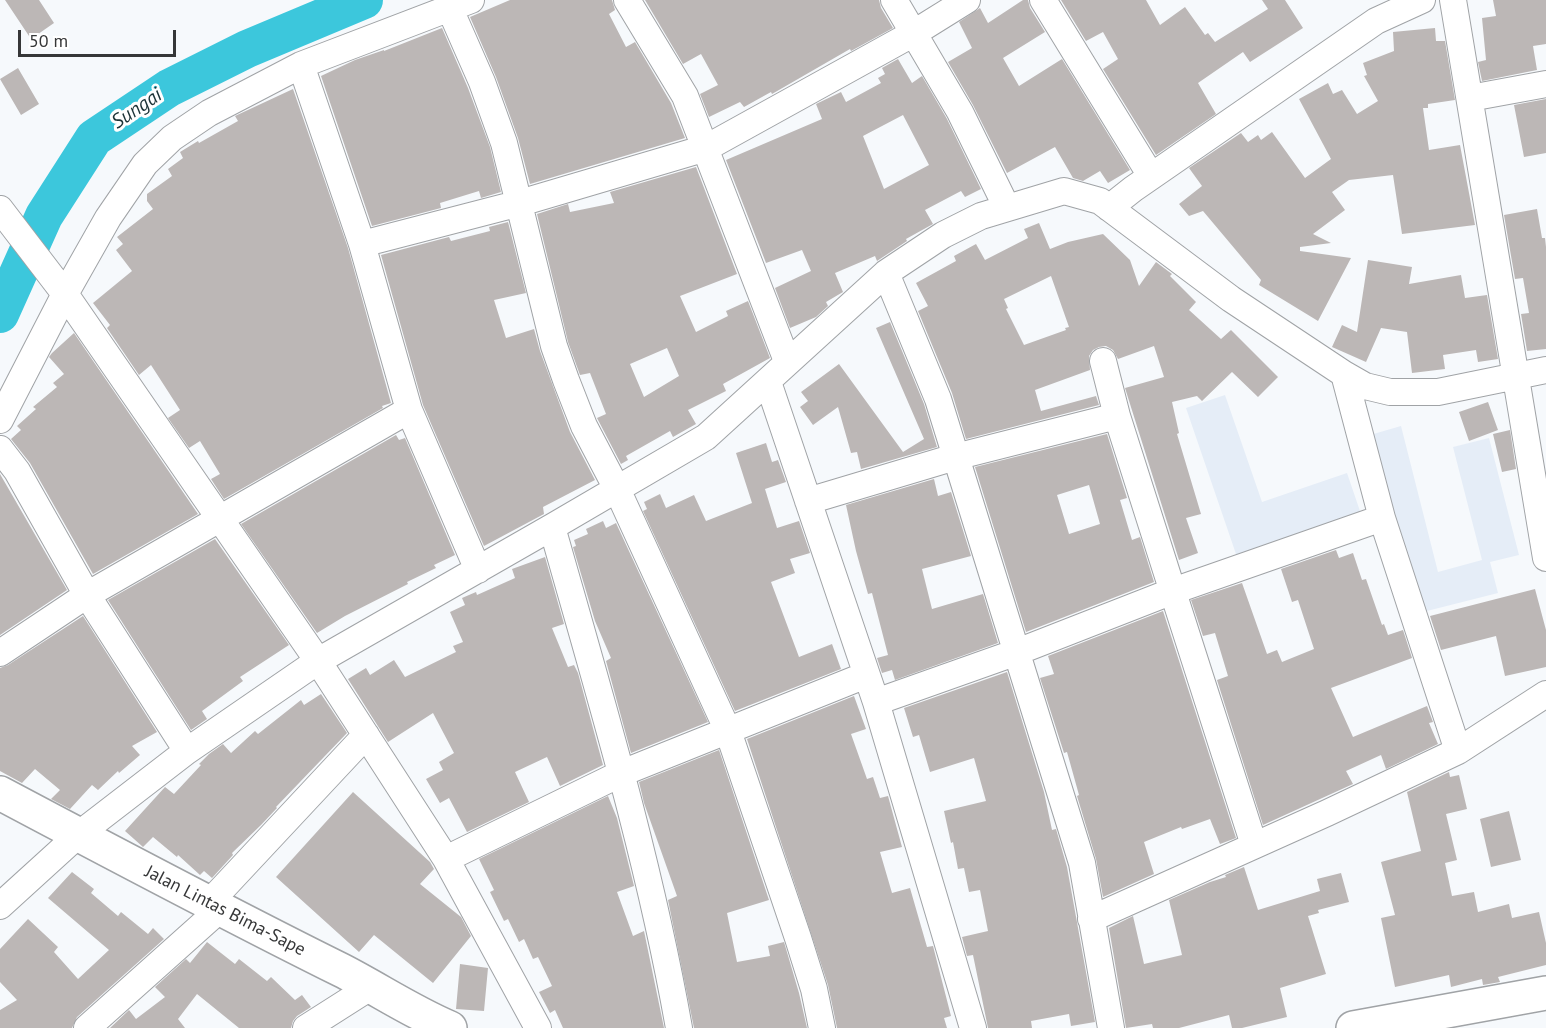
<!DOCTYPE html>
<style>
body{margin:0}
#map{position:relative;width:1546px;height:1028px;overflow:hidden;background:#f6f9fc;font-family:"PT Sans",sans-serif}
canvas{display:block}
.scale{position:absolute;left:18px;top:30px;width:158px;height:27px;box-sizing:border-box;border:3px solid #363738;border-top:0;padding-left:8px;font-size:18px;line-height:21px;white-space:nowrap;color:#363738;-webkit-text-stroke:4px #fff;paint-order:stroke}
</style>
<div id="map">
<canvas width="1546" height="1028"></canvas>
<div class="scale">50 m</div>
</div>
<script>
const c = document.querySelector('canvas').getContext('2d');
c.lineJoin = 'round';
function fill(path, color) {
  c.fillStyle = color;
  c.fill(path, 'evenodd');
}
function stroke(path, color, width, dash) {
  c.strokeStyle = color;
  c.lineWidth = width;
  c.lineCap = dash ? 'butt' : 'round';
  c.setLineDash(dash || []);
  c.stroke(path);
}
function label(font, color, halo, rows, align = 'center') {
  c.font = font + ' "PT Sans",sans-serif';
  c.lineWidth = 6;
  c.setLineDash([]);
  c.textBaseline = 'middle';
  c.strokeStyle = halo;
  c.fillStyle = color;
  for (const [text, x, y, turn = 0] of rows) {
    c.save();
    c.translate(x, y);
    c.rotate((+turn || 0) * Math.PI / 180);
    c.textAlign = isNaN(turn) ? turn : align;
    if (halo) c.strokeText(text, 0, 0);
    c.fillText(text, 0, 0);
    c.restore();
  }
}
fill(new Path2D(`
 M1225,395L1262,502L1347,473L1361,514L1237,557L1186,408Z
 M1401,426L1438,572L1482,560L1453,447L1489,438L1519,555L1490,562L1498,593L1415,614L1370,435Z`), '#e5edf7');
stroke(new Path2D(`
 M0,314L44,216L94,138L169,88L247,49L364,0`), '#3cc7dc', 38);
fill(new Path2D(`
 M5,0H39L54,23L31,39Z
 M510,0H612L615,10L609,14L626,47L635,42L671,103L685,138L530,184L518,138L496,77L470,17Z
 M645,0H879L881,8L893,28L851,51L850,49L772,94L771,92L744,107L740,102L709,117L700,94L718,85L701,54L683,64Z
 M1023,0H1028L1030,8L1045,32L1003,58L1019,86L1062,59L1130,170L1108,183L1100,171L1083,181L1073,178L1055,147L1007,173L973,105L948,62L972,48L959,22L980,8L988,23Z
 M1061,0H1146L1160,25L1185,7L1205,35L1208,33L1215,42L1268,9L1262,0H1285L1303,28L1250,62L1243,52L1198,83L1216,114L1156,155L1103,69L1118,59L1103,32L1086,41Z
 M1493,0H1546V44L1533,46L1537,70L1482,81L1478,62L1486,60L1482,18L1496,16Z
 M442,28L468,88L490,147L501,192L481,198L479,191L440,203L441,208L372,226L321,76L355,60L384,50V51Z
 M1435,28L1436,41H1445L1455,100L1428,104V108H1423L1429,150L1460,145L1475,225L1402,234L1393,175L1349,180L1332,192L1345,210L1313,234L1331,243L1300,247V251L1351,258L1318,321L1259,285L1261,280L1203,211L1189,216L1179,204L1202,186L1189,168L1241,133L1248,142L1258,135L1261,140L1272,132L1305,178L1331,159L1299,99L1328,83L1333,94L1342,90L1357,114L1378,101L1364,76L1367,75L1363,63L1394,51L1393,32Z
 M898,59L912,83L922,76L947,119L981,189L965,197L961,191L925,210L933,224L906,239L907,241L877,261L875,256L835,273L843,292L826,302L828,306L816,317L790,328L775,288L811,271L802,250L766,263L726,160L822,119L816,104L841,92L846,102L881,83L878,78L885,74L882,68ZM903,115L929,165L884,189L863,136Z
 M18,68L39,104L21,115L0,79Z
 M293,89L348,248L391,403L382,406L383,408L224,499L211,479L220,474L200,441L189,448L168,418L180,410L151,365L139,375L107,328L110,325L93,303L132,271L116,250L123,244L117,237L153,209L147,201V194L172,176L168,169L183,158L180,152L198,141L199,143L238,121L235,116Z
 M1546,99V153L1524,157L1514,105Z
 M696,167L737,274L680,296L696,332L728,316L726,311L748,301L770,358L723,384L726,391L688,410L696,424L673,437L670,431L626,456L628,460L621,464L597,418L606,414L590,373L580,375L568,342L537,214L568,204L570,212L614,203L610,192ZM667,348L679,376L644,397L630,364Z
 M1537,209L1542,238H1545L1546,247V349L1527,351L1521,314L1529,313L1523,278L1515,279L1504,215Z
 M508,222L526,293L494,300L506,338L534,329L540,351L570,432L595,480L543,507L544,514L484,546L423,405L381,255L449,237L451,241L490,231L489,227Z
 M1039,223L1050,249L1068,242L1103,234L1130,260L1139,286L1156,262L1172,274L1170,276L1196,302L1189,310L1221,339L1231,330L1278,377L1258,397L1232,372L1202,401L1197,396L1172,402L1179,433L1177,434L1201,514L1186,518L1198,553L1179,560L1125,388L1164,377L1154,346L1118,359L1113,350L1106,346L1099,347L1093,350L1089,356L1090,370L1035,390L1041,411L1096,396L1099,405L966,439L952,393L918,311L928,306L916,283L956,261L954,256L976,244L985,260L1028,238L1024,229ZM1051,276L1069,327L1065,328L1066,330L1024,345L1006,309L1008,308L1004,299Z
 M1368,260L1412,267L1409,284L1461,275L1465,298L1487,295L1498,359L1478,362L1476,350L1443,355L1445,369L1412,373L1407,332L1381,328L1366,362L1332,347L1342,325L1357,332Z
 M890,322L924,404L937,447L861,469L857,452L851,453L838,407L813,425L800,407L808,401L801,392L839,364L903,452L924,439L876,328Z
 M74,333L198,514L93,574L30,463L11,439L21,430L17,426L36,409L33,407L57,387L53,383L64,374L49,357L52,353Z
 M1488,402L1498,430L1469,441L1459,412Z
 M1510,430L1516,469L1502,472L1493,434Z
 M1107,434L1127,498L1120,500L1132,540L1140,537L1154,582L1026,632L975,467ZM1089,485L1100,524L1069,534L1057,495Z
 M396,435L399,440L405,438L455,555L434,565L436,568L407,582L408,584L345,616L317,633L241,524Z
 M766,443L772,462L778,460L786,482L765,489L777,528L799,521L810,553L790,559L795,573L771,582L799,657L832,644L841,669L735,711L643,511L647,509L644,502L660,494L666,508L694,495L706,521L752,503L736,453Z
 M0,474L67,590L0,635Z
 M934,479L938,496L951,492L971,556L922,569L932,609L983,594L998,643L895,680L892,670L882,673L877,658L888,655L872,593L868,594L856,551L846,505Z
 M603,521L606,528L616,523L708,722L631,753L606,661L611,658L595,621L573,547L576,546L574,540L588,534L586,529Z
 M215,539L289,645L240,677L243,681L202,711L207,719L191,730L108,600Z
 M1336,550L1339,558L1353,553L1362,580L1366,579L1382,625L1384,624L1388,635L1403,630L1412,658L1331,688L1353,737L1427,706L1433,722L1429,723L1438,744L1386,769L1381,755L1346,771L1353,784L1263,825L1217,680L1228,676L1215,633L1203,636L1191,600L1242,583L1267,654L1277,650L1282,662L1314,649L1298,600L1292,602L1281,569Z
 M545,557L564,624L552,628L568,667L574,665L578,673L603,765L560,786L547,757L515,772L529,802L467,832L449,798L440,803L426,779L443,770L439,762L454,753L433,713L388,742L348,679L366,668L370,675L394,660L405,677L456,652L453,646L463,642L450,612L465,605L462,598L476,592L477,595L515,578L512,569Z
 M1535,589L1546,630V667L1505,676L1496,636L1441,650L1430,616Z
 M1163,611L1236,838L1220,844L1210,819L1182,829L1181,827L1144,842L1154,874L1103,897L1096,859L1077,796L1079,795L1067,752L1064,753L1040,678L1054,674L1048,656Z
 M83,616L157,732L132,746L140,755L119,773L118,771L98,790L92,785L70,809L51,799L60,790L35,769L22,783L0,771V668L8,665Z
 M1007,672L1044,792L1052,830L1056,829L1067,867L1095,1022L1071,1026L1069,1014L1031,1021L1032,1028H988L973,955L967,956L962,937L988,931L980,890L969,892L964,868L958,869L953,842L951,843L944,811L986,801L974,758L930,772L919,735L913,737L904,708Z
 M321,694L347,733L276,807L277,808L261,825L232,853L233,855L212,878L204,871L200,875L178,855L177,857L153,837L143,847L125,831L165,787L174,794L201,765L199,764L209,754L223,744L231,753L255,731L258,734L301,700L304,705Z
 M854,696L866,729L851,734L867,779L873,777L880,798L888,796L902,847L880,852L892,893L910,888L927,947L933,946L951,1016L944,1018L947,1028H837L828,985L747,739Z
 M719,750L769,900L727,913L737,962L770,956L768,946L784,942L799,993L807,1028H694L668,900L677,896L644,803L639,782Z
 M1449,772L1450,777L1459,775L1467,809L1446,814L1457,860L1445,863L1452,896L1474,892L1478,912L1509,904L1512,918L1539,912L1546,943V965L1498,977L1500,982L1483,985L1482,979L1451,987L1449,975L1395,987L1381,918L1395,915L1381,862L1421,851L1407,792Z
 M353,792L430,862L434,869L420,884L461,917L471,936L433,983L374,935L359,952L276,877Z
 M608,796L617,818L634,886L617,892L633,936L644,931L664,1028H563L555,1010L550,1013L539,992L552,986L538,957L533,959L524,939L519,942L508,919L504,921L490,892L494,890L479,859Z
 M1509,811L1521,860L1491,867L1480,819Z
 M1244,867L1258,910L1320,891L1317,879L1341,873L1349,902L1318,910L1319,913L1308,916L1326,974L1280,988L1287,1017L1242,1028H1232L1229,1015L1179,1028H1153L1152,1024L1126,1028L1109,928L1133,916L1144,964L1182,955L1169,900L1210,882L1226,877L1225,875Z
 M72,872L94,889L91,893L118,916L121,912L148,934L153,928L164,939L77,1017L72,1028H0V1010L17,1000L0,982V949L28,919L58,947L54,952L78,979L109,950L48,898Z
 M207,942L235,964L239,959L267,981L271,977L295,1000L302,995L311,1007L297,1016L293,1021L291,1028H239L197,994L178,1019L185,1028H110L129,1010L136,1019L165,997L155,987L186,959L190,963Z
 M460,964L488,968L484,1011L456,1009Z`), '#bcb7b6');
const minor = new Path2D(`
 M627,0L685,96L787,361
 M894,0L960,112L1007,208
 M1043,0L1151,176
 M1453,0L1546,558
 M450,9L482,82L504,143L554,346L566,380L584,426L617,489L728,731L798,938L814,989L822,1028
 M301,65L362,244L409,410L478,570
 M1470,98L1546,84
 M1109,208L1133,189L1376,21L1422,0
 M0,209L65,294L318,661L446,859L538,1028
 M362,244L520,203L706,148L914,33L967,0
 M886,273L938,399L1082,863L1111,1028
 M1103,361L1117,416
 M768,382L876,702L973,1028
 M0,420L65,294L108,218L145,164L172,138L209,113L301,65L471,0
 M0,449L17,471L87,595L187,751
 M808,501L955,457L1117,416C1163,559 1207,702 1254,845
 M552,527C599,693 649,858 679,1028
 M0,653L87,595L409,410
 M876,702L1017,652L1173,591L1382,518
 M1458,751L1546,694
 M446,859L622,773L866,675
 M208,904L366,735
 M0,906L78,835L187,751L318,661L552,527L706,437L886,273L943,235L981,216L1064,191L1100,201L1231,299L1344,374L1365,386L1390,392H1438L1546,370
 M1091,919L1327,813L1458,751L1382,518L1344,374
 M87,1028L219,910
 M306,1028L372,986`);
const highway = new Path2D(`
 M0,793C113,853 226,913 341,970C378,989 412,1012 450,1028
 M1353,1028L1546,993`);
stroke(minor, '#a0a3a6', 28);
stroke(highway, '#a0a3a6', 36);
stroke(minor, '#fff', 26);
stroke(highway, '#fff', 33);
label('18px', '#363738', '#fff', [
 ["Jalan Lintas Bima-Sape",225,911,27]
]);
label('italic 20px', '#1b3236', '#fff', [
 ["Sungai",137,109,-34]
]);
</script>
